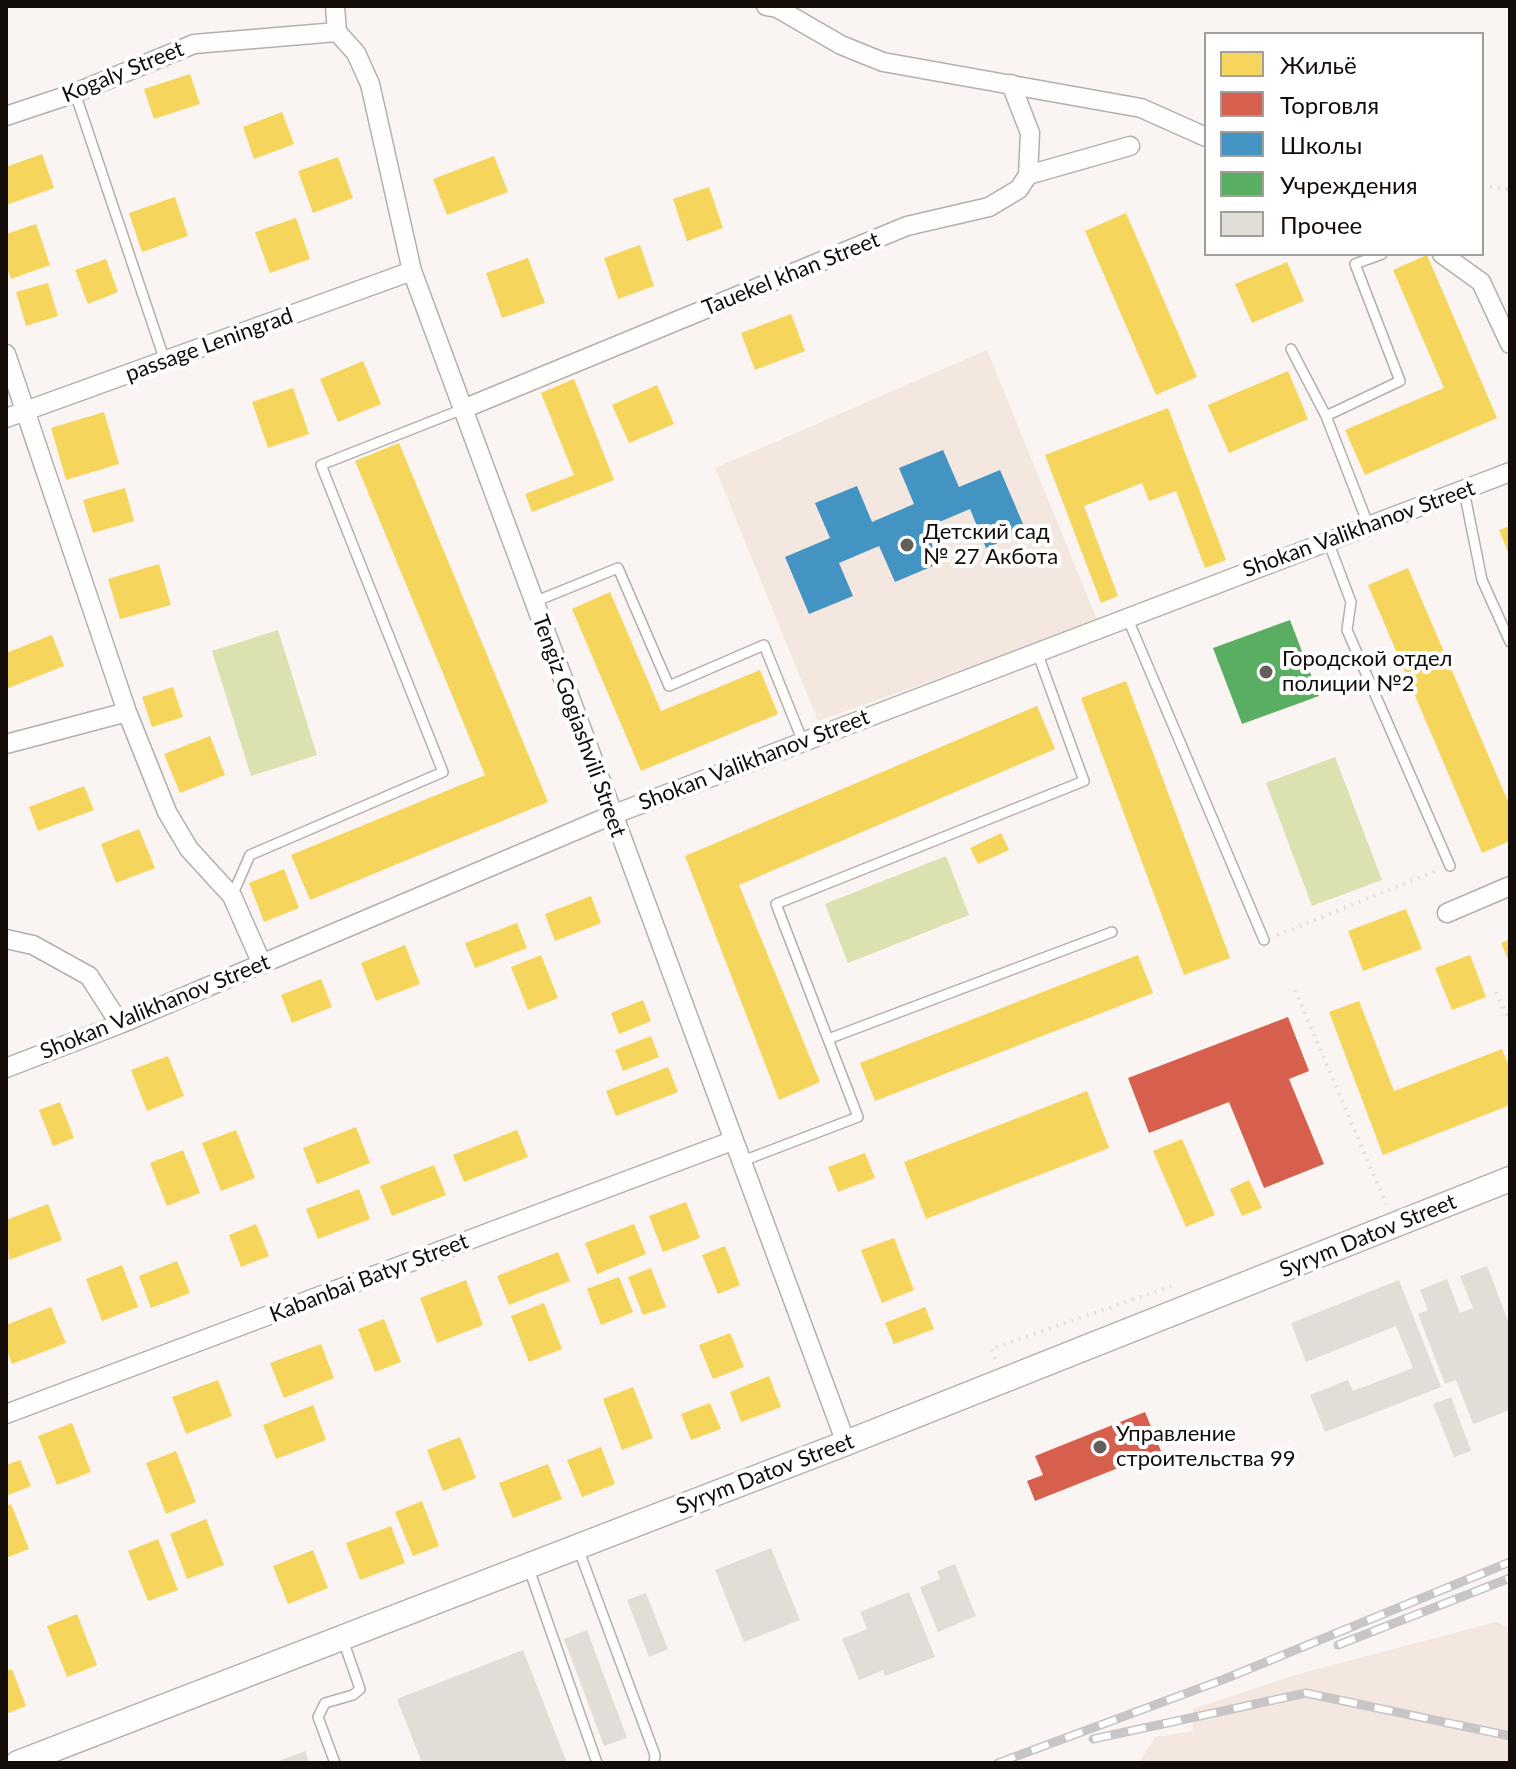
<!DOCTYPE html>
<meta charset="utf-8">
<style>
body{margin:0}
#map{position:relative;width:1516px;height:1769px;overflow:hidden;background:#faf5f2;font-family:Lato,sans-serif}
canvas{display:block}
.frame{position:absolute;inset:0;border:8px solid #140c08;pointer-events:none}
.legend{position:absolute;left:1204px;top:32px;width:280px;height:224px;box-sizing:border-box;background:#fff;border:2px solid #a19e9c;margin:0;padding:10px 14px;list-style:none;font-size:24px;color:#140c08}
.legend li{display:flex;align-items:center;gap:16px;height:40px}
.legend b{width:40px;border:2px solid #a19e9c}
</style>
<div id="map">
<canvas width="1516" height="1769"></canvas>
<div class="frame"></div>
<ul class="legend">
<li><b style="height:22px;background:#f6d55c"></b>Жильё</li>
<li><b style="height:22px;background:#d6604d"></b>Торговля</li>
<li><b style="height:22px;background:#4393c3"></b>Школы</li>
<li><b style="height:22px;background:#5aae61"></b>Учреждения</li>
<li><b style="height:22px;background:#e1ddd7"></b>Прочее</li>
</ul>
</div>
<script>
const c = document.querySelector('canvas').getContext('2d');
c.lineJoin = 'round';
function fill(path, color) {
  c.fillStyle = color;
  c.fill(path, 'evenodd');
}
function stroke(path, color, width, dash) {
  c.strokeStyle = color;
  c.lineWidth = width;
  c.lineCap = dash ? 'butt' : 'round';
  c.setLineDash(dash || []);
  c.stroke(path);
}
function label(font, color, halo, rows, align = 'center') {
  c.font = font + ' Lato,sans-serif';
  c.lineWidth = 8;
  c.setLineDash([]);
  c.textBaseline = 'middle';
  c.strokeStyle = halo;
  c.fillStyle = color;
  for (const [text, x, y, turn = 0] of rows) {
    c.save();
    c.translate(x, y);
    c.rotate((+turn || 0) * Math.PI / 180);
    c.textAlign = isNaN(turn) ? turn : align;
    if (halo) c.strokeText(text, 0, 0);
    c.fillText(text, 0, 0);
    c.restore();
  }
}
fill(new Path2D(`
 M987,350L1098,622L818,721L715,468Z
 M1496,1622L1510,1629V1763H1139L1155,1737L1193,1731V1709L1295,1675Z`), '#f3e7e0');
fill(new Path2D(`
 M278,630L317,755L251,776L212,651Z
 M1335,757L1382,880L1312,906L1266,783Z
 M946,856L969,915L848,963L825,904Z`), '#dbe1af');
fill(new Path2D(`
 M190,74L200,104L154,119L144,89Z
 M282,112L294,144L254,159L243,127Z
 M42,154L54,188L6,205V167Z
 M494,156L508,192L447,215L433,179Z
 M338,157L353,198L313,213L298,171Z
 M709,187L723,228L687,241L673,199Z
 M175,197L188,236L142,252L129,213Z
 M1126,213L1197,377L1156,395L1085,231Z
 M296,218L310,259L270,273L255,232Z
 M36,224L50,265L11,279L6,265V234Z
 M640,245L654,286L618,299L604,258Z
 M1427,255L1497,418L1365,475L1345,430L1444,388L1393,270Z
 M528,258L545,303L502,318L486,273Z
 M106,259L118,292L88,304L75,270Z
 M1287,262L1304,301L1252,323L1235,284Z
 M48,283L58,316L26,326L16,292Z
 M791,314L805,351L755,370L741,333Z
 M363,361L381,404L338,422L320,379Z
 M1288,371L1308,419L1229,453L1208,405Z
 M574,379L614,480L532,512L525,494L574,475L541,393Z
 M657,385L674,424L629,443L612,405Z
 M293,388L309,434L268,448L252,402Z
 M1168,408L1226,560L1205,568L1176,491L1149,501L1142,483L1084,506L1118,596L1101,603L1045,455Z
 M104,412L119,464L66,480L51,428Z
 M399,443L548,802L310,900L291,855L485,775L355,461Z
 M125,488L134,521L93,533L83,500Z
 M1510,526V557L1499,530Z
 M159,564L171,605L120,619L108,579Z
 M1408,568L1510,806V841L1482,853L1368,585Z
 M610,592L661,711L760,670L778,714L641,771L572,609Z
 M52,635L64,666L6,689V653Z
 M1126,681L1230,958L1184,975L1081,698Z
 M173,687L183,717L152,727L142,697Z
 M1037,706L1055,749L739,885L820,1082L779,1100L685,856Z
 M210,736L225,775L180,793L164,754Z
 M84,786L94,810L38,831L29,807Z
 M139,829L155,868L116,883L101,844Z
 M1001,833L1009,850L978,864L970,848Z
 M284,869L299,908L264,922L249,883Z
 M591,896L601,923L555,941L545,914Z
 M1406,909L1422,949L1363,971L1348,931Z
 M517,923L527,948L475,968L465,943Z
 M1510,939V964L1501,943Z
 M405,945L420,984L376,1001L361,963Z
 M541,955L558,998L528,1010L511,967Z
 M1138,955L1153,993L875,1101L860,1063Z
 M1470,955L1486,997L1452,1010L1435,968Z
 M321,979L332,1007L292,1023L281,995Z
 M643,1000L651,1021L619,1034L611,1013Z
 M1359,1001L1394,1091L1502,1049L1510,1068V1105L1383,1155L1329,1012Z
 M651,1036L659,1057L623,1071L615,1050Z
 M168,1056L184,1096L147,1111L131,1070Z
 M668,1067L678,1092L616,1116L606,1091Z
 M1087,1091L1109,1148L926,1219L904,1162Z
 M60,1102L74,1138L53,1146L39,1110Z
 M356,1127L370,1163L317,1184L303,1148Z
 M236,1130L255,1178L221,1191L202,1143Z
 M517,1130L528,1157L464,1182L453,1155Z
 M1182,1139L1215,1215L1186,1227L1153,1151Z
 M183,1150L200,1193L167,1206L150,1163Z
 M865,1153L875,1178L838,1192L828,1167Z
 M434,1165L446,1195L392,1216L380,1186Z
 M1249,1180L1262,1208L1242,1216L1230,1189Z
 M359,1189L370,1219L318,1239L306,1209Z
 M686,1202L700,1238L663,1252L649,1216Z
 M48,1204L62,1240L9,1260L6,1220Z
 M256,1224L269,1256L241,1267L229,1235Z
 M634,1224L646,1254L597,1274L585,1243Z
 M894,1238L914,1290L882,1303L861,1250Z
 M725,1246L740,1285L718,1294L702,1255Z
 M558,1252L570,1281L509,1305L497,1276Z
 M177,1261L190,1293L151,1308L139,1276Z
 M122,1265L138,1307L102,1321L86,1279Z
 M651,1268L666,1307L643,1315L628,1277Z
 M619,1277L633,1312L601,1325L587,1289Z
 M466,1280L483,1325L437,1343L420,1298Z
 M544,1303L562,1349L529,1362L511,1316Z
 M51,1307L66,1343L12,1364L6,1348V1325Z
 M925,1307L934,1329L894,1344L885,1323Z
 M384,1319L401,1362L375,1372L358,1329Z
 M730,1333L744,1367L713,1379L699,1345Z
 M321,1344L334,1378L284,1398L270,1363Z
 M769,1376L781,1407L741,1422L730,1392Z
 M218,1380L232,1416L186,1434L172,1397Z
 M633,1387L653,1438L622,1450L603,1399Z
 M710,1403L721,1429L691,1440L681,1414Z
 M313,1405L326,1440L276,1459L263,1425Z
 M72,1423L91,1472L57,1485L38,1436Z
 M460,1437L476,1478L443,1491L427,1450Z
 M601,1447L615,1484L582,1497L567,1460Z
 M176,1451L196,1502L166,1514L146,1463Z
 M20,1460L31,1486L6,1496V1465Z
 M548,1464L562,1499L513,1518L499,1483Z
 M422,1501L439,1546L413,1556L395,1512Z
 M11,1504L29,1549L6,1558V1506Z
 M206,1519L224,1565L187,1579L170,1534Z
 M391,1526L405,1563L360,1580L346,1543Z
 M158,1539L178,1590L148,1601L128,1551Z
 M313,1550L328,1588L288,1604L273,1566Z
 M77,1614L97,1665L67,1677L47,1626Z
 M12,1669L26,1706L6,1714V1671Z`), '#f6d55c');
fill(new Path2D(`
 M1288,1017L1309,1071L1289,1079L1324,1164L1264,1188L1229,1102L1149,1133L1128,1078Z
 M1145,1412L1161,1451L1035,1501L1027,1481L1043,1475L1035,1456Z`), '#d6604d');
fill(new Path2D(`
 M943,450L959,487L1000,470L1026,531L986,548L970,509L925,528L940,563L895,582L879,546L839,563L853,596L809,614L785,557L830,538L815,503L857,486L872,522L914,504L899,468Z`), '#4393c3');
fill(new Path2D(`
 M1290,620L1319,696L1242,724L1213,648Z`), '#5aae61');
fill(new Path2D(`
 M1487,1266L1510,1326V1410L1473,1424L1456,1380L1445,1384L1418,1314L1428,1310L1420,1290L1447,1279L1460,1313L1473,1308L1460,1276Z
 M1399,1280L1441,1387L1325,1432L1310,1395L1348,1380L1353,1391L1413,1368L1396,1326L1306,1362L1291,1323Z
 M1451,1397L1471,1451L1454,1457L1433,1404Z
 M771,1548L800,1620L744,1642L715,1570Z
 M955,1564L976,1616L938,1632L920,1587L940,1579L937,1571Z
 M909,1592L935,1657L885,1676L883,1670L859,1680L842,1639L867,1629L860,1612Z
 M646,1593L668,1649L649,1657L627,1600Z
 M587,1630L627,1738L604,1746L564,1639Z
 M523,1650L567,1763H422L397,1699Z
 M305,1751L309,1763H274Z`), '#e1ddd7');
const service = new Path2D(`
 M75,93L165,361
 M1291,349L1326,416
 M1464,491L1482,580L1510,642
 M1368,524L1326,416L1400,381L1355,264L1382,254
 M1328,541L1351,602L1347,630L1450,866
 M534,602L618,568L669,686L764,645L803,742
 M1127,617L1264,940
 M232,896L250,855L443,772L321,465L463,409
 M828,1039L1112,932
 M740,1162L858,1117L776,904L1084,781L1037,652
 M578,1548L655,1755L654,1763
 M529,1569L597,1763
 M335,1763L318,1717L325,1703L353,1695L360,1689L343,1640`);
const minor = new Path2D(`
 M335,6L337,32L356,53L370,84L412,271L846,1443
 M766,6L777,8L841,45L883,62L1141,108L1206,137
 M6,116L75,93L194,44L337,32
 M1028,175L1130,146
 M1442,254L1481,282L1510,344
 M6,354L127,712L167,812L189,849L232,896L262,964
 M463,409L907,226L989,207L1019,189L1028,175L1030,133L1011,84
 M6,418L412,271
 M6,744L127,712
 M1447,913L1510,886
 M6,939L33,945L89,976L120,1024
 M6,1068L120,1024L612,815L1510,472
 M6,1414L732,1141`);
const secondary = new Path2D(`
 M18,1763L846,1443L1510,1179`);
stroke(service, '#b5afac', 12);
stroke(minor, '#b5afac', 21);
stroke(secondary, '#b5afac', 27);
stroke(new Path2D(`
 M1482,185L1510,190
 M1277,935L1436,871
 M1295,990L1386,1204
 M1496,992L1510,1022
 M995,1359L991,1349L1172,1286`), '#e2e1e0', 4, [2, 6]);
stroke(service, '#fefefd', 9);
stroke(minor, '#fefefd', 18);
stroke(secondary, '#fefefd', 24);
const rail = new Path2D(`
 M1338,1645L1510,1578
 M1093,1739L1306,1693L1510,1736
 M998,1763L1222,1680L1510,1562`);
stroke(rail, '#c7c5c5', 9);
stroke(rail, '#fff', 6, [18]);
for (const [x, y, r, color] of [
 [907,545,8,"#645e5a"],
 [1266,672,8,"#645e5a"],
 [1100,1447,8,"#645e5a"]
]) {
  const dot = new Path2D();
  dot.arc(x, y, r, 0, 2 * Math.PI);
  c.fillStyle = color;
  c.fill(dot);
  stroke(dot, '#fff', 3);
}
label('22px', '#140c08', '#fff', [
 ["Kogaly Street",123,72,-22],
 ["Tauekel khan Street",791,274,-22],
 ["passage Leningrad",209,345,-20],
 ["Shokan Valikhanov Street",1359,529,-20],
 ["Tengiz Gogiashvili Street",579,726,70],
 ["Shokan Valikhanov Street",754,760,-21],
 ["Shokan Valikhanov Street",155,1007,-22],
 ["Syrym Datov Street",1368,1236,-22],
 ["Kabanbai Batyr Street",369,1278,-21],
 ["Syrym Datov Street",765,1474,-21]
]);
label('22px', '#140c08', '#fff', [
 ["Детский сад",923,532],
 ["№ 27 Акбота",923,557],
 ["Городской отдел",1282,659],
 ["полиции №2",1282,684],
 ["Управление",1116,1434],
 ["строительства 99",1116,1459]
], 'left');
</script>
